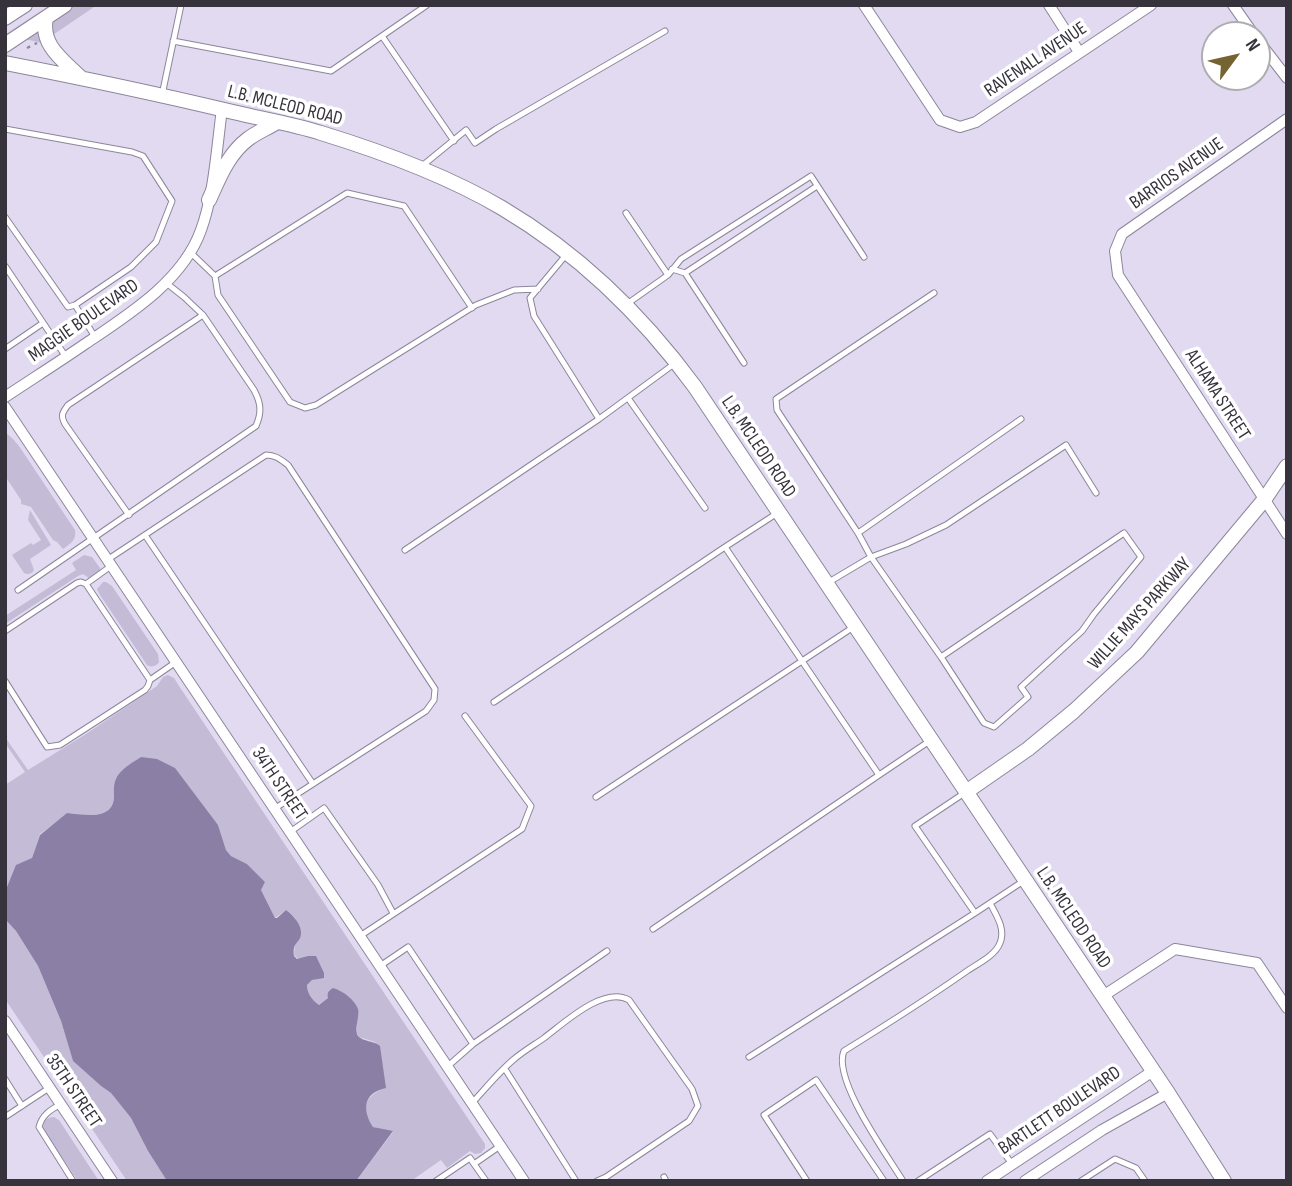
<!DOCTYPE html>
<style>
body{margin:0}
#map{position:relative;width:1292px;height:1186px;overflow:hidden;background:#e1daf1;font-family:"Sofia Sans Condensed",sans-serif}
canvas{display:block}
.frame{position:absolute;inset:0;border:7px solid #36333c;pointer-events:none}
.north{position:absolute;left:1201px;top:21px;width:70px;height:70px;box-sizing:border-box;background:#fff;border:2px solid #afadb1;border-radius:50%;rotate:57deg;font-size:19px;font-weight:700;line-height:28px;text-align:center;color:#36333c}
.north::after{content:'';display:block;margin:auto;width:24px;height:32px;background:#756331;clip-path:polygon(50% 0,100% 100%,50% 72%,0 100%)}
</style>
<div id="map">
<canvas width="1292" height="1186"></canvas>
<div class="frame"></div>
<div class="north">N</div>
</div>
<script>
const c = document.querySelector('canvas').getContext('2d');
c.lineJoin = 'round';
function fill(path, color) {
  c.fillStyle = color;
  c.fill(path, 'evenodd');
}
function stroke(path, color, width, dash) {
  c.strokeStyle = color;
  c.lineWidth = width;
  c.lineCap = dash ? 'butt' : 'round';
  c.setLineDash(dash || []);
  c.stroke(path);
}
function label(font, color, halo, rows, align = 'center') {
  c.font = font + ' "Sofia Sans Condensed",sans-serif';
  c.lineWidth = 7;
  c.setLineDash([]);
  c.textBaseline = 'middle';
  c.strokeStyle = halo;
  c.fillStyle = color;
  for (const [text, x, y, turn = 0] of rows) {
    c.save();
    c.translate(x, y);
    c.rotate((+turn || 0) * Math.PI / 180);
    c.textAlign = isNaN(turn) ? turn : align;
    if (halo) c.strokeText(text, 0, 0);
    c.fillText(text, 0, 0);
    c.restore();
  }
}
fill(new Path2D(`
 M50,5H97L41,43L6,34Z
 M5,432L12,438L19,446L75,530C77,540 70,544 63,549L57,542L53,540L31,507L21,504V500L5,476Z
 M30,510L51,545L30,559L34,570C32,574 28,575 24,573L12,555L31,543L33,545L41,540L28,520Z
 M84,555L92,557L100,568V571L89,578L83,574L78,576L5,624V616L76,570L72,563Z
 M103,582H106L112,586L158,654L159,662C157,666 151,668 147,665L100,595L97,589Z
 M168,675L174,678L181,689L485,1144V1148L481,1153L475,1154L470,1151L447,1168L441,1160L411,1181H356L393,1132L373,1127C363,1111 362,1100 380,1090L375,1042L359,1037L357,1033V1009L328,998L319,1005C312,1000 307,993 307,985L312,980L319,978L294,955L295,944L301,934C299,923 295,916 286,910L275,918L261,890L265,882L247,864L231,856L226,850L218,825L141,757C134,762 123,768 118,775C113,783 114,788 114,796C114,821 84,815 67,814L40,834L32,858L5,892V785L25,772L5,743V737L28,770L86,734L157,686L163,677Z
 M5,919L16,931L38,966L61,1021L73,1061L101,1086L111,1093L131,1118L148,1151L167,1181H127L5,999Z
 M54,1117L59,1120L99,1181H78L43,1129C43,1122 46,1117 54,1117Z`), '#c4bcd6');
fill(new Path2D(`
 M141,757L157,759L175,768L218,825L226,850L231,856L247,864L265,882L261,890L275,918H277L286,910C293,915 302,925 301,934C300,944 292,941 294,956L297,959L308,956H316L324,973V978L312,980L307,985C307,993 312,1000 319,1005L328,998C327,993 328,991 333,988C343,991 354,999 358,1009C360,1017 353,1031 359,1037C363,1041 374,1041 380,1046L386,1088C363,1093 362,1110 373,1127L393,1131L356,1181H167L148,1151L131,1118L111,1093L101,1086L73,1061L61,1021L38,966L16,931L5,919V892L16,865L32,858L40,835L67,813C84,815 114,821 114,796C114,788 113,783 118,775C123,768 133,762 141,757Z`), '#8c7fa5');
const service = new Path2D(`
 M382,36L454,141
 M173,41L331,71L427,5
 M162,95L181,5
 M5,129L132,152L143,156L172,201L156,242L131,267L75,305
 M422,166L466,130L475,143L496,129L665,31
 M626,213L668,275
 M5,217L68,307L75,305L95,337
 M190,252L215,276L218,295L290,402L305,408L316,405L476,305L514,290L538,289
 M5,266L66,357
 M672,269L685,273L744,363
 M685,273L817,186
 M215,276L347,193L404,206L472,308
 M627,304L668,275L681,259L811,176L864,257
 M5,349L43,323
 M628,398L705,508
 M599,419L674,364
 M129,515L65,424C60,415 63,412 68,405L203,315
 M858,533L777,410L776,399L934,293
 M145,535L313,784
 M725,547L779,512
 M405,550L599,419L534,316L530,298L566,255
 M107,560L266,455C276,455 281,460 288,465L435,689L434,700L426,711L274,809
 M829,582L871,557L906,544L946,525L1066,445L1096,493
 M86,584L150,680
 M18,590L256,426C262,412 261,403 254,390L203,315L184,297L165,282
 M5,631L77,583L81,582L86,584L111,566
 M941,657L984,723L994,727L1028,697L1021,687L1082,631L1094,614L1141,557L1124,533L941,657L871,557L858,533L1021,419
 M5,681L47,747L60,745L145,690L148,686L150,680L176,662
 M494,702L725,547L802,661L596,797
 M879,775L931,740
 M290,832L324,808L378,885L393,913
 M975,913L1025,880
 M653,929L879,775L802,661L855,626
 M360,936L522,829L531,806L465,716
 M380,966L408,947L473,1044L448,1066
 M473,1044L607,951
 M749,1057L975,913L915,826L966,792
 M505,1069L576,1181
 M5,1079L22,1106
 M472,1103C485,1089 498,1073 513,1060C522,1052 534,1045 544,1038C563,1024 604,985 629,1000L692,1089L698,1106L689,1121L606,1177L597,1181
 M61,1104C50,1110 42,1115 39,1127L73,1181
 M5,1117L49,1088
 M664,1177L666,1181
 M436,1181L470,1158L474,1164
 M486,1181L474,1164L500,1146
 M807,1181L764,1115L816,1080L884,1181
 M903,1181C887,1155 832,1079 844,1051C886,1025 927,999 967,971C977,964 995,956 1000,943C1006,929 996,915 990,903
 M918,1181L990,1134L1012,1164
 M1081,1181L1115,1159L1136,1168L1145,1181`);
const minor = new Path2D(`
 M864,5L940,120L960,127L976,122L1151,5
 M1049,5L1079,52
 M1233,5L1254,35
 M1257,39L1287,78
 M1287,119L1122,234L1115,251L1118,275L1287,534
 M5,397C32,379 59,362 85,344C128,315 183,281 201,230C214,195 217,146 222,109
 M5,407L524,1181
 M1103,996L1175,949L1257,963L1287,1008
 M5,1021L112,1181
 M987,1181L1153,1071
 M1025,1181L1102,1130L1168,1093`);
const tertiary = new Path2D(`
 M5,18L25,5
 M46,18C40,45 63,60 80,77
 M5,45L65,5
 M5,63C82,78 158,94 233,112C262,119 293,124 321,133C383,152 446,175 502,208C578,253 643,316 695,387L1168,1093L1224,1181
 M209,200C219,178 228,154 248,139C257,132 268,128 277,122
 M966,792L1028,749L1074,711L1137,652L1264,500L1287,466`);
stroke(service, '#8d869b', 7);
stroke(minor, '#8d869b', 12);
stroke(tertiary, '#8d869b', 16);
stroke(new Path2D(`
 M27,48L37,43`), '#8f8a9a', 2.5, [3.5, 5]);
stroke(service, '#fff', 5);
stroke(minor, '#fff', 10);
stroke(tertiary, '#fff', 14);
label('19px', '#36333c', '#fff', [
 ["RAVENALL AVENUE",1036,60,-34],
 ["L.B. MCLEOD ROAD",285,106,14],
 ["BARRIOS AVENUE",1177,174,-35],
 ["MAGGIE BOULEVARD",84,321,-35],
 ["ALHAMA STREET",1217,395,57],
 ["L.B. MCLEOD ROAD",758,447,56],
 ["WILLIE MAYS PARKWAY",1140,614,-48],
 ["34TH STREET",279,784,56],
 ["L.B. MCLEOD ROAD",1073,918,56],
 ["35TH STREET",73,1091,56],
 ["BARTLETT BOULEVARD",1060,1111,-34]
]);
</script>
